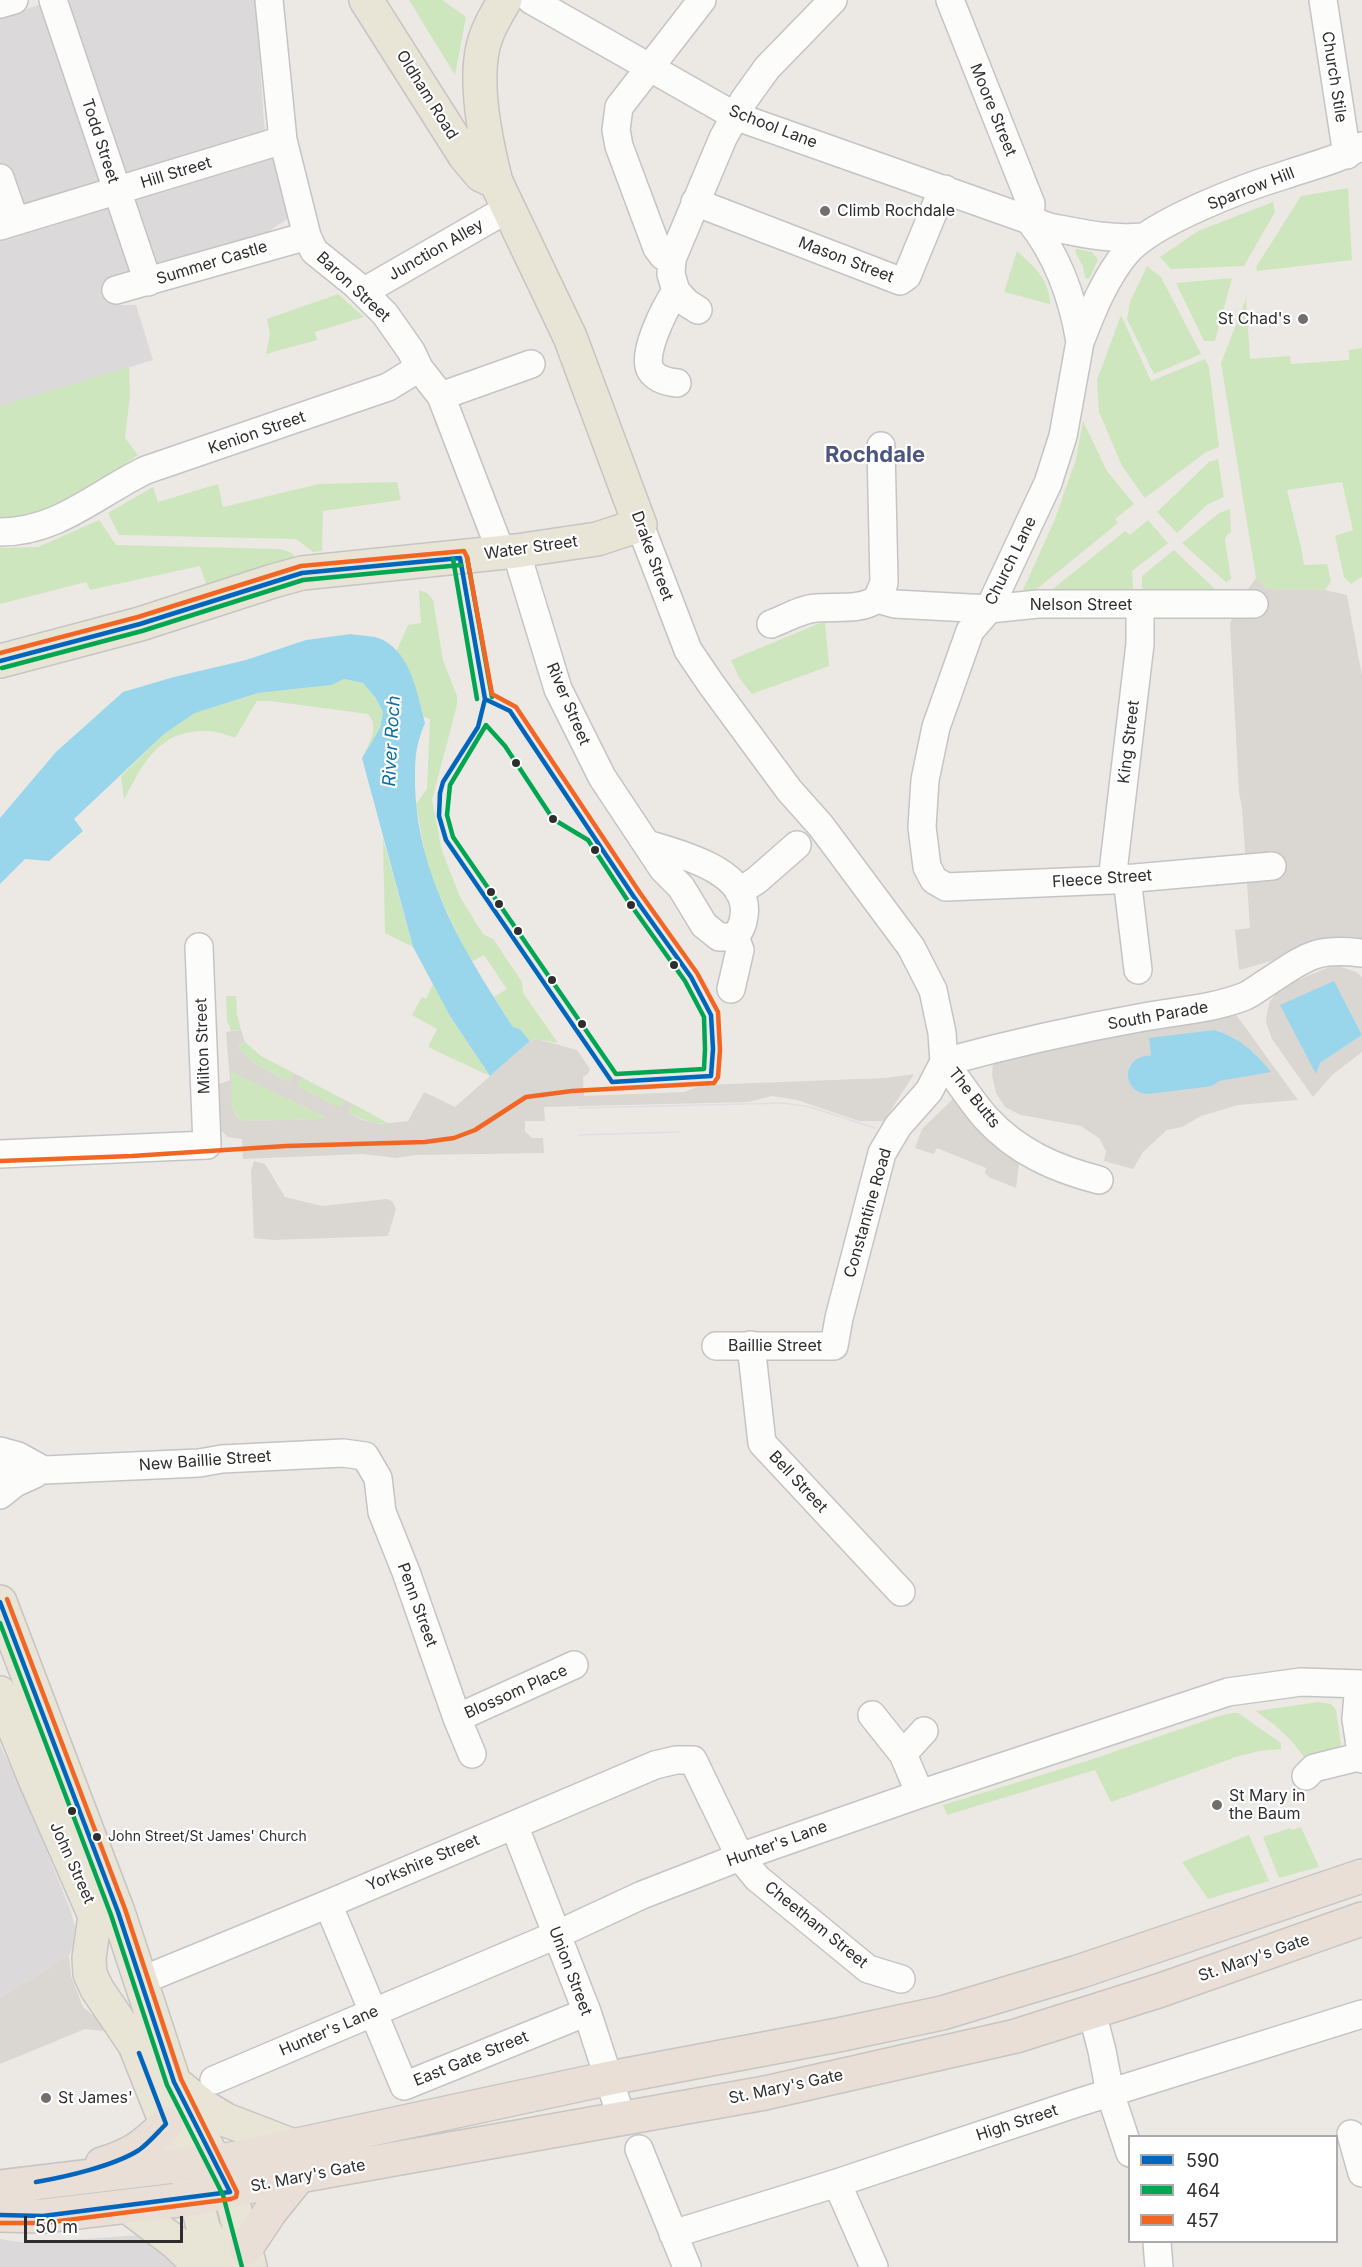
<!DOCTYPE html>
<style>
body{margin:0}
#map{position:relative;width:1362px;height:2267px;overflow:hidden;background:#ece8e4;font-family:Inter,sans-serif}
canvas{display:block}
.legend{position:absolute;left:1128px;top:2135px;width:210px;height:108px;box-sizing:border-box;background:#fff;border:2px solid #ababab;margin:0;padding:8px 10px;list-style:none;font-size:18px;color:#2e2e2e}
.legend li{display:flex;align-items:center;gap:12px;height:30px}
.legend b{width:30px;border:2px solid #ababab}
.scale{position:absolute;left:24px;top:2216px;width:159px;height:27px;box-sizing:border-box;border:3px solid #2e2e2e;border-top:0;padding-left:8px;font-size:18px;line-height:21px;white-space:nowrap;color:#2e2e2e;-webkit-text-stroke:4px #fff;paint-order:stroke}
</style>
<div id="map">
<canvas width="1362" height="2267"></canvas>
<ul class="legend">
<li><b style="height:8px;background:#0065bd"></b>590</li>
<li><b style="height:8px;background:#00a651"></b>464</li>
<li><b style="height:8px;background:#f26522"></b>457</li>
</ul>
<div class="scale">50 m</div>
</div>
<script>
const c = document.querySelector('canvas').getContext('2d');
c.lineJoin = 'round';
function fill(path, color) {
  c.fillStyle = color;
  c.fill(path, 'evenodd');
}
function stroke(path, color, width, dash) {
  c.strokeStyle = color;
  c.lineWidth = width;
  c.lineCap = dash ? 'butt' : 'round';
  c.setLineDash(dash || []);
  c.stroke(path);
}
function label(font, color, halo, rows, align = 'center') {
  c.font = font + ' Inter,sans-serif';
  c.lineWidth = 4.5;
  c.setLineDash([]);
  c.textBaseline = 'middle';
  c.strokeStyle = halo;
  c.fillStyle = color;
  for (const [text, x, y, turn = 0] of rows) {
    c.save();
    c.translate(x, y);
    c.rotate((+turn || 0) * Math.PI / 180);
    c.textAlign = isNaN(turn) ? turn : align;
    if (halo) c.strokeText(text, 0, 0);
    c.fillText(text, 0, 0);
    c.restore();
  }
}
fill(new Path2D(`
 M55,0H256L264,124L289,218L266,233L111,279L119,305H136L153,360L0,406V17Z
 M0,1745L24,1795L70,1909L75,1927L73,1945L69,1956L0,1998Z
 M154,2234L184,2267H0V2239L26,2243Z`), '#dcd9db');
fill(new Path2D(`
 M409,0H442L466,17L455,75Z
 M1348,188L1352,260L1257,271L1256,267L1301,196Z
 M1273,202L1275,212L1244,266L1171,269L1160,257L1198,231Z
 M1077,249L1092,252L1098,260L1089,279L1085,278L1083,267L1075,251Z
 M1017,251C1034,266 1050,281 1050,304L1004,292Z
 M1147,266L1161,277L1201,354L1154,374L1127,319L1130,302Z
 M1232,278L1215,341H1204L1176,283Z
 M338,294L364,317L315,332L317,340L266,354L270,334L267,319Z
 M1246,299L1250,359L1290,356L1291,364L1349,360V350L1362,348V577L1351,584L1344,577L1335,536L1353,530L1342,482L1287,490L1301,547L1304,565L1327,564L1331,582L1325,590L1267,589L1256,578L1221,363Z
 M1121,315L1151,381L1205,359L1209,367L1219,447L1206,452L1145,498L1122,466L1099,412L1097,380Z
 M129,367L130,395L125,438L138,455L72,499L9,522H0V406Z
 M1083,421L1107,471L1134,504L1115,519L1118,523L1033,592L1023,590L1055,519L1076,459Z
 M1218,459L1224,497L1208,504L1177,533L1157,512L1209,462Z
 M397,482L401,500L323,511L322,551L313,552L296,539L119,535L108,513L153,487L158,502L218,484L223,507L319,484Z
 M1230,509L1231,532L1227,535L1225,540L1231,579L1226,582L1182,543L1219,513Z
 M99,520L116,545L280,549L292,553L296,560L206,584L200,566L90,590L86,582L0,604V548L38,547Z
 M1148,520L1168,543L1132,571L1133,591L1049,592L1125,531L1130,535Z
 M1174,550L1216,590L1142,591V576Z
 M419,590L427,593L433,600L443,660L457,696V705L432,800L442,851L460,897L483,934L493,939L522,982L523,993L558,1043L537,1039L530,1041L520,1029L513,1027L494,997L507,989L484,955L471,962L438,893L427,865L416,804L427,789L430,719L423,716L416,690L397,650L408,625L421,623Z
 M825,621L829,666L752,694L739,678L731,660Z
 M344,679L363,683L375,697L383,712L380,728L362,758C369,743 380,727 368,714L270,701H257L235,738C227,735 217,731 208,731C160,729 143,762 124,800L121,776L164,734L195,713L258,693L332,685Z
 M383,839L413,947L385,933Z
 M433,984L450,1016L490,1076L428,1047L437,1029L412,1015L422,997L426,999Z
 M226,996H236L237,1015L241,1030L231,1031L227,1020Z
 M245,1042L261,1056L294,1073L289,1082L254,1063L237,1048L238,1045Z
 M231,1070L325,1117L321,1119L243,1121C227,1112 231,1086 231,1070Z
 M301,1077L345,1100L340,1109L297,1086Z
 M353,1104L388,1123C373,1125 361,1119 348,1112Z
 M1318,1702L1331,1704L1336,1710L1342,1754L1309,1765C1294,1740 1279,1728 1256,1711Z
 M1233,1713H1238L1281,1743V1749L1260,1751L1239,1756L1111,1802L1095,1770L947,1815L943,1805L1087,1761L1219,1716Z
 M1301,1827L1319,1867L1279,1878L1263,1837L1290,1828L1292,1830Z
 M1249,1835L1269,1881L1208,1899L1182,1862Z`), '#cee6be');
fill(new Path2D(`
 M1256,578L1267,589L1325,590L1347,595L1362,676V943L1299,948L1278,959L1239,970L1235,930L1250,928L1242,807L1239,793L1230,624L1237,605Z
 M1338,966L1356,972L1362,977V1052L1332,1075L1313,1097L1272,1039L1266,1022L1267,1013L1270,1001L1282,987L1329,967ZM1334,982L1362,1035L1320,1063L1315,1073Z
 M1231,1012L1237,1016L1298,1100L1238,1105L1201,1116L1182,1127L1167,1130L1143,1152L1133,1169L1104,1161L1106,1151L1099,1138L1081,1126L1021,1115L1005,1107L996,1093L992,1075L993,1062L1001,1056ZM1214,1030L1235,1038L1257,1055L1149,1039Z
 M241,1030L245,1042L238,1045V1048L254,1063L289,1082L294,1073L301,1077L297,1086L340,1108L345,1100L353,1104L348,1112L362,1120L380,1124L408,1121L424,1092L455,1107L530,1041L537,1039L577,1050L590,1069L588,1074L583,1077L584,1096L684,1092L703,1085L886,1078L914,1074L884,1121H859L797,1100L772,1096L749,1102L544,1107L545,1121H525V1131L532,1138H543L544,1153L415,1155L396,1158L363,1154L243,1159L242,1139L228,1137L215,1125L214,1086L230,1080L226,1032ZM231,1071L325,1117L321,1119L243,1121L236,1116L232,1106Z
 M957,1095L1014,1155L1019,1165L1016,1188L989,1177L985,1173L986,1168L937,1148L934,1154L915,1148L922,1129Z
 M254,1161L265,1164L285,1197L322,1206L386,1199L392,1201L396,1209L388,1236L272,1240L254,1238L251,1171Z
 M69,1956L71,1976L83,2007L105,2025L103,2031L85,2029L0,2064V1998Z`), '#dad6d2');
fill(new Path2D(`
 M351,634C360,636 375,635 383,640C411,654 418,696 425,723C415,747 415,759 415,785C417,876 465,953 513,1027L520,1029L530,1041L490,1076L450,1016L413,947L362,758L380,728L383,712L375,697L363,683L344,679L332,685L258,693L195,713L164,734L74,819L83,831L49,861L25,859L0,884V818L56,752L123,692L174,677L246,660L306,640Z
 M1334,981L1362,1035L1320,1063L1316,1074L1280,1005Z
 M1214,1030C1239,1037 1255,1052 1271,1072L1156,1092L1149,1038Z`), '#99d6ec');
stroke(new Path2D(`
 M1147,1075L1205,1068`), '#99d6ec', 38);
const minor = new Path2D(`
 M53,0L148,282
 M269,0L283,140L307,236L314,251L355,284L385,314L411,351L419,368L441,396L501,552
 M531,0L735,116L1049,227C1081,233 1110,240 1142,237
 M950,0L1031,204L1030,221
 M1323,0L1347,155
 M0,4L14,0
 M0,178L15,221
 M695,202L900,281L907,276L937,203L945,189
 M1030,221C1057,255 1073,299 1080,342C1092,311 1105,278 1126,253C1152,222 1245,187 1285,175C1311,166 1338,160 1362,146
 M0,226L283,140
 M672,259L663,256L657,248L619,146L616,130L619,107L702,0
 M116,290L307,236
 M676,291L687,303L698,310
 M363,292L509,208
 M1080,342L1063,436L1048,483L989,609L970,631L936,727L925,780L922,827L927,867L934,880L946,887L1112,880L1272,866
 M677,383C668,382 657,380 651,371C640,355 666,306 676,291L671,274L672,259L723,138L744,100L767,68L833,0
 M441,396L531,364
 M640,525L688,650L711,684L789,790L821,826L911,947L933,990L942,1033L944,1062
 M0,532C58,532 96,494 146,470L388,387L419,368
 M516,551L558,689L602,777L663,869L681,887L704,925L719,937H735C740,931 743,925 744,916C751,871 680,854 647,844
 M877,599L884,583L881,446
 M771,624C785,619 801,609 816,608C836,606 860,611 877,599L895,604L989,609L1038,604H1254
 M1127,878L1138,970
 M1112,880L1140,644V605
 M739,892L757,880L797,845
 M731,989L740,950L735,937
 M944,1062C1010,1044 1077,1029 1144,1017C1178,1011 1211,1009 1243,997C1251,994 1258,988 1266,983C1305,958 1313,947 1362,953
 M944,1062C958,1080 971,1101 986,1118C1017,1152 1056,1169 1099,1180
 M0,1154L207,1145L199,947
 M751,1345L762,1443L901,1592
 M716,1346H834L839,1318L882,1153L898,1126L929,1091L944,1062
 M0,1451L18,1456L38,1467
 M0,1472L199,1463L222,1459L343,1453L365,1456L378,1478L382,1512L406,1572L457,1718L472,1754
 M0,1495L15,1483L35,1474
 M1359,1684L1356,1719L1362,1759
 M872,1715L903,1754L920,1794
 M457,1718L574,1665
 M903,1754L924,1731
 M1306,1776L1314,1768L1362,1756
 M514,1825L587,2012L622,2119
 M328,1904L404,2086L587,2012
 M155,1975L328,1904L655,1765L676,1760H693L740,1857L757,1878L868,1969L901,1979
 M1092,2012L1102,2051L1110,2093L1130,2153
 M214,2080L556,1935L642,1895L740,1857L920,1794L1228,1692L1301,1682L1362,1684
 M1351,2134L1362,2173
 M639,2149L687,2267
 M837,2183L874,2267
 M673,2234L837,2183L1077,2103L1362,2014
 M1157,2242L1159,2267`);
const major = new Path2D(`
 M366,0L465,156L481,175L496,182
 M0,661L140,624L273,581L302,573L516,551L597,539L640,525L570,337L496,182C486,143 474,86 483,47C487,30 496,15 505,0
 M0,1602L118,1912L174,2082L230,2192L250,2267
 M0,1693L35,1779L95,1916L89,1958L90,1974L97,1989L135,2045L196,2198L203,2227L218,2256L228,2267
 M180,2087L203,2106L226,2120L291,2145
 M127,2206L175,2242L201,2267`);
const highway = new Path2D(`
 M102,2164C132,2155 144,2146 166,2124
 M0,2187L232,2159L610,2078L838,2035L942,2013L1078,1972L1362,1876
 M0,2215L43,2216L196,2198L299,2176L765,2093L1016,2036L1161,1990L1362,1919
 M246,2248L270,2212L299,2176`);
stroke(minor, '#c5c4c5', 30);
stroke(major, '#c6c5c4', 36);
stroke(highway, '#c6c5c4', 36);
stroke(minor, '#fcfcfb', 27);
stroke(major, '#e8e4d6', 33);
stroke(highway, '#eadfd6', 33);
stroke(new Path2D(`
 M578,1108L784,1103L810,1107L875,1128
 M579,1135L679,1132`), '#dfdfe1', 1.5);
stroke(new Path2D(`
 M460,558L485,699L478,727L443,782L440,793L439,816L446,840L612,1082L711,1076
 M0,661L140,624L302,573L460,558
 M485,699L510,711L634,897L691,977L711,1015L713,1049L711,1076
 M0,1602L118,1912L174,2082L230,2192L43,2216L0,2215
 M36,2182C65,2177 114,2166 139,2150C149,2143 157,2133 166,2124L139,2053`), '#0065bd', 4.5);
stroke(new Path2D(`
 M467,557L492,697
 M453,559L477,699
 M2,668L142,631L303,580L461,565
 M486,725L505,746L553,819L588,840L628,901L685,981L704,1017L705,1049L704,1069L616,1074L453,837L447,815L450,785Z
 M0,1623L111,1915L167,2085L223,2195L242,2267`), '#00a651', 4.5);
stroke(new Path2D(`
 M0,653L138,617L301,566L464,551L467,557L492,694L516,707L640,893L697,973L718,1012L720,1050L718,1077L714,1083L572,1091L526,1097L475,1130L454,1138L425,1142L286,1146L132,1156L0,1161
 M0,2223H44L231,2199L236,2197L237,2192L181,2079L125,1909L7,1599`), '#f26522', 4.5);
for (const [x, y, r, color] of [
 [825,211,6,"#706f6e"],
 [1303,319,6,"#706f6e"],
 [516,763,5,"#2e2e2e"],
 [553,819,5,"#2e2e2e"],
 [595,850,5,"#2e2e2e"],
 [491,892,5,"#2e2e2e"],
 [499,904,5,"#2e2e2e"],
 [631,905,5,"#2e2e2e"],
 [518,931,5,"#2e2e2e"],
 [674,965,5,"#2e2e2e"],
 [552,980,5,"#2e2e2e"],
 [582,1024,5,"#2e2e2e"],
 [1217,1805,6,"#706f6e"],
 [72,1811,5,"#2e2e2e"],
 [97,1837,5,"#2e2e2e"],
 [46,2098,6,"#706f6e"]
]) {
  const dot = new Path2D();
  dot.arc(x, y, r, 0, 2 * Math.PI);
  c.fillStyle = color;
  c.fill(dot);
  stroke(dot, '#fff', 2);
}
label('14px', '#2e2e2e', '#fff', [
 ["John Street/St James' Church",108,1837]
], 'left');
label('16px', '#2e2e2e', '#fff', [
 ["Church Stile",1334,77,81],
 ["Oldham Road",427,95,58],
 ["Moore Street",993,110,68],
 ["School Lane",773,127,21],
 ["Todd Street",100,141,72],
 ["Hill Street",176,173,-17],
 ["Sparrow Hill",1251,189,-21],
 ["Junction Alley",436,250,-30],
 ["Mason Street",846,260,21],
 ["Summer Castle",212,263,-17],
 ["Baron Street",353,287,43],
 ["Kenion Street",257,433,-19],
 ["Water Street",531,548,-8],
 ["Drake Street",652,556,70],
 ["Church Lane",1011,561,-64],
 ["Nelson Street",1081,605],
 ["River Street",568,704,67],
 ["King Street",1129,742,-83],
 ["Fleece Street",1102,879,-4],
 ["South Parade",1158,1016,-10],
 ["Milton Street",203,1046,-92],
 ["The Butts",974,1098,51],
 ["Constantine Road",868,1213,-74],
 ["Baillie Street",775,1346],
 ["New Baillie Street",205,1461,-4],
 ["Bell Street",798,1482,47],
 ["Penn Street",417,1605,70],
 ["Blossom Place",516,1692,-24],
 ["Hunter's Lane",777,1844,-20],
 ["John Street",72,1863,66],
 ["Yorkshire Street",423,1863,-23],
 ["Cheetham Street",816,1925,39],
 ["St. Mary's Gate",1254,1958,-19],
 ["Union Street",570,1971,69],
 ["Hunter's Lane",329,2031,-23],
 ["East Gate Street",471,2059,-22],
 ["St. Mary's Gate",786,2087,-12],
 ["High Street",1017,2123,-18],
 ["St. Mary's Gate",308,2176,-11]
]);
label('16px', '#2e2e2e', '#fff', [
 ["Climb Rochdale",837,211],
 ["St Chad's",1291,319,"right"],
 ["St Mary in",1229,1796],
 ["the Baum",1229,1814],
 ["St James'",58,2098]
], 'left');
label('italic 18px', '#0d6fa3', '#fff', [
 ["River Roch",392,741,-87]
]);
label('bold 22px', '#4d5680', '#fff', [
 ["Rochdale",875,455]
]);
</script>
